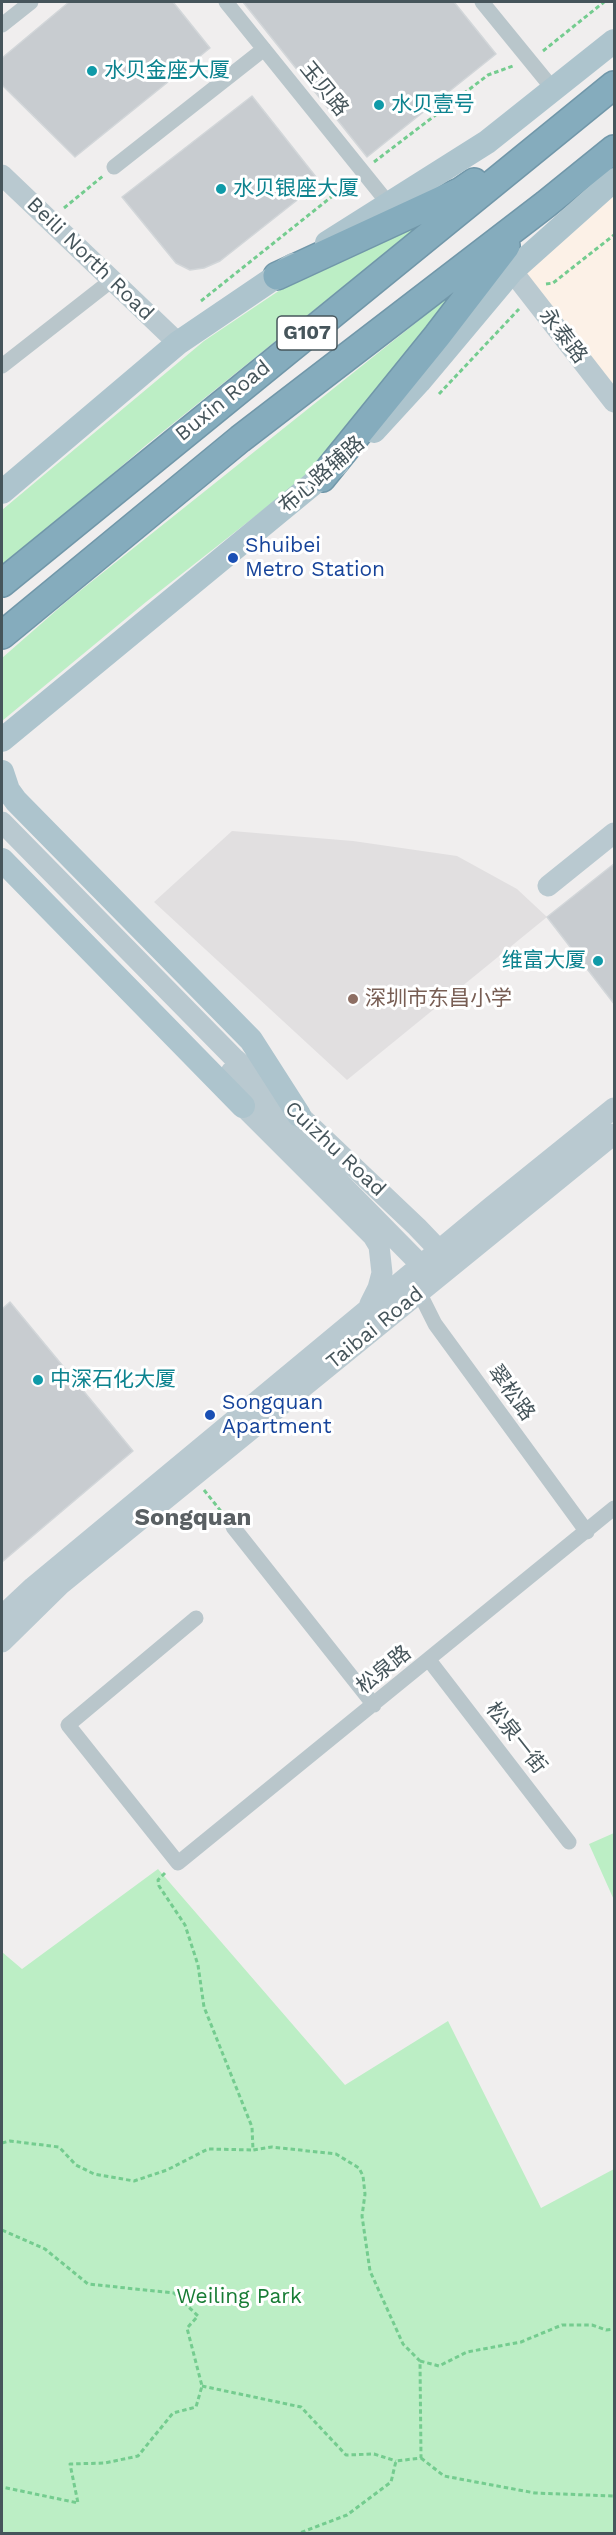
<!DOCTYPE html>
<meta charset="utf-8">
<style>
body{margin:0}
#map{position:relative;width:616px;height:2535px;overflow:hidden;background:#f0eeee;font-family:"Work Sans",sans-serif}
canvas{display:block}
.frame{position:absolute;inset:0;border:3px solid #46555b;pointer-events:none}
</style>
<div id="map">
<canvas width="616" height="2535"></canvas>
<div class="frame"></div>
</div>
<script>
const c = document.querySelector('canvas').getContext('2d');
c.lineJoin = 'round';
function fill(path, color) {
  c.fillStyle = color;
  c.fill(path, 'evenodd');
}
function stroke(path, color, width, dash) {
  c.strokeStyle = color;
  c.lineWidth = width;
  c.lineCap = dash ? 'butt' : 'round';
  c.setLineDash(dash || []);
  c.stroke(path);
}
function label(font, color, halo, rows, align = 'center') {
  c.font = font + ' "Work Sans","Noto Sans SC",sans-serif';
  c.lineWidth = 6;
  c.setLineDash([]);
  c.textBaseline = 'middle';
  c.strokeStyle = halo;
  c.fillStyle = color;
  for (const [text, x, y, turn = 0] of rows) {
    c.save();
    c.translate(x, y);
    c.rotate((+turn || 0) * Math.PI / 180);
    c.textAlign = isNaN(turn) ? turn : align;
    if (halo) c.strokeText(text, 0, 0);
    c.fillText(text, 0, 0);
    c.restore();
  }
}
fill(new Path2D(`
 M614,184V402L512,271Z`), '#fcf1e7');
fill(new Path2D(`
 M232,831L353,841L457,856L517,889L547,917L347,1080L154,902Z`), '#e1dfe0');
fill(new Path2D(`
 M430,217L145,446L2,569V510L204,341L289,284Z
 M477,274L314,470L146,602L2,721V658L66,602Z
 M614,1833V1900L589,1844Z
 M158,1869L345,2085L448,2021L541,2208L614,2169V2533H2V1952L22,1969Z`), '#bceec5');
const building = new Path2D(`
 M69,2H173L210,48L75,157L2,85V58Z
 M243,2H454L496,54L367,157Z
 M252,96L320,182L220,261L204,268L190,270L176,263L122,197Z
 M615,863V1005L547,917Z
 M10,1302L133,1451L2,1562V1309Z`);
fill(building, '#c8ccd0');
stroke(building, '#d2d6d9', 1.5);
const highway = new Path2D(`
 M277,276L461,191L474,182
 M322,478L437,336L506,246
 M2,583L614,85
 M2,635L240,439L546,204L614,149`);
stroke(highway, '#7197a9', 30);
stroke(new Path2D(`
 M543,51L604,2
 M374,162L488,75L513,66
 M64,208L103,176
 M546,284L553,283L614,235
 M201,301L350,182
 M439,394L519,309
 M204,1490L224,1515
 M165,1873L158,1880L159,1886L185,1925L198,1965L204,2007L252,2127L253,2150L272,2147L336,2154L359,2168L363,2176L365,2194L362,2216L370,2271L403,2344L420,2361L421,2458L396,2461L391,2482L347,2515L297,2534
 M2,2143L10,2141L59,2147L76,2165L94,2174L134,2181L167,2170L208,2149L253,2150
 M2,2230L45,2249L88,2284L174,2293L198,2316L187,2328L202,2386L196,2407L173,2413L138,2456L105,2463L70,2464L78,2503L2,2487
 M420,2361L439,2366L467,2352L521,2342L562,2325H592L606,2330L614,2329
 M202,2386L301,2407L346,2455L374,2454L396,2461
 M421,2458L444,2476L535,2493L614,2496`), '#74cc8f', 3, [4.5, 3]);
stroke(new Path2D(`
 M226,2L388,203
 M482,2L553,89
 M2,25L31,2
 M114,167L264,49
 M2,366L112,280
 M415,1284L435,1324L587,1532
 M233,1527L374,1705
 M196,1618L68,1725L178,1863L614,1508
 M429,1660L569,1842`), '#b9c6cb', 15);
stroke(new Path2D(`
 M2,175L178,343
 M512,271L614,402
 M2,822L235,1059L299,1115L417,1227L439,1250L440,1264
 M548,886L614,833
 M231,1072L421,1265L433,1269
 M237,1092L243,1106L373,1236L379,1246L382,1273L378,1288L370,1304
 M2,1616L33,1587L491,1207L614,1108
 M2,1642L61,1584L614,1134`), '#b9c9d0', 21);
stroke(new Path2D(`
 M327,243L487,142L614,41
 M374,431L419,382L512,271L614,180
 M2,492L178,343L293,265
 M2,740L337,464
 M2,772L8,790L16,801L251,1040L299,1115
 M2,860L243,1106`), '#adc4cd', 24);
stroke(highway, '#85acbd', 27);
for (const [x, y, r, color] of [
 [92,71,6,"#0f9aa8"],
 [379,105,6,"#0f9aa8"],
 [221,189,6,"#0f9aa8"],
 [233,558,6,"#1a4fb4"],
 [598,961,6,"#0f9aa8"],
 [353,999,6,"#8d6e63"],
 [38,1380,6,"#0f9aa8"],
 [210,1415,6,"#1a4fb4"]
]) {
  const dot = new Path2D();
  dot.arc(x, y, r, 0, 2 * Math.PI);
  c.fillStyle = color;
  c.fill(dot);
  stroke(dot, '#fff', 2);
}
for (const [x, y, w] of [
 [307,333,60]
]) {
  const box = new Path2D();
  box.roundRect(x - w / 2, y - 17, w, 34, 4.5);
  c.fillStyle = '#fff';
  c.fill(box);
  stroke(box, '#46555b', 1.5);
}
label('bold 20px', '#46555b', null, [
 ["G107",307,333]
]);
label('21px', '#0d838f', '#fff', [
 ["水贝金座大厦",104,71],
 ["水贝壹号",391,105],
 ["水贝银座大厦",233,189],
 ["维富大厦",586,961,"right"],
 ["中深石化大厦",50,1380]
], 'left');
label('21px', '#46555b', '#fff', [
 ["玉贝路",324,89,51],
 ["Beili North Road",90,259,44],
 ["永泰路",563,336,52],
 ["Buxin Road",223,401,-39],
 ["布心路辅路",322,475,-41],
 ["Cuizhu Road",335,1149,43],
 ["Taibai Road",375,1328,-39],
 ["翠松路",511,1393,54],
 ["松泉路",384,1670,-39],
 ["松泉一街",516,1738,52]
]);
label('21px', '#164399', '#fff', [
 ["Shuibei",245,546],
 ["Metro Station",245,570],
 ["Songquan",222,1403],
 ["Apartment",222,1427]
], 'left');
label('21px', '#785e54', '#fff', [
 ["深圳市东昌小学",365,999]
], 'left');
label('21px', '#177c35', '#fff', [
 ["Weiling Park",239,2297]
]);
label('bold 24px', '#5a6063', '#fff', [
 ["Songquan",193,1518]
]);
</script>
